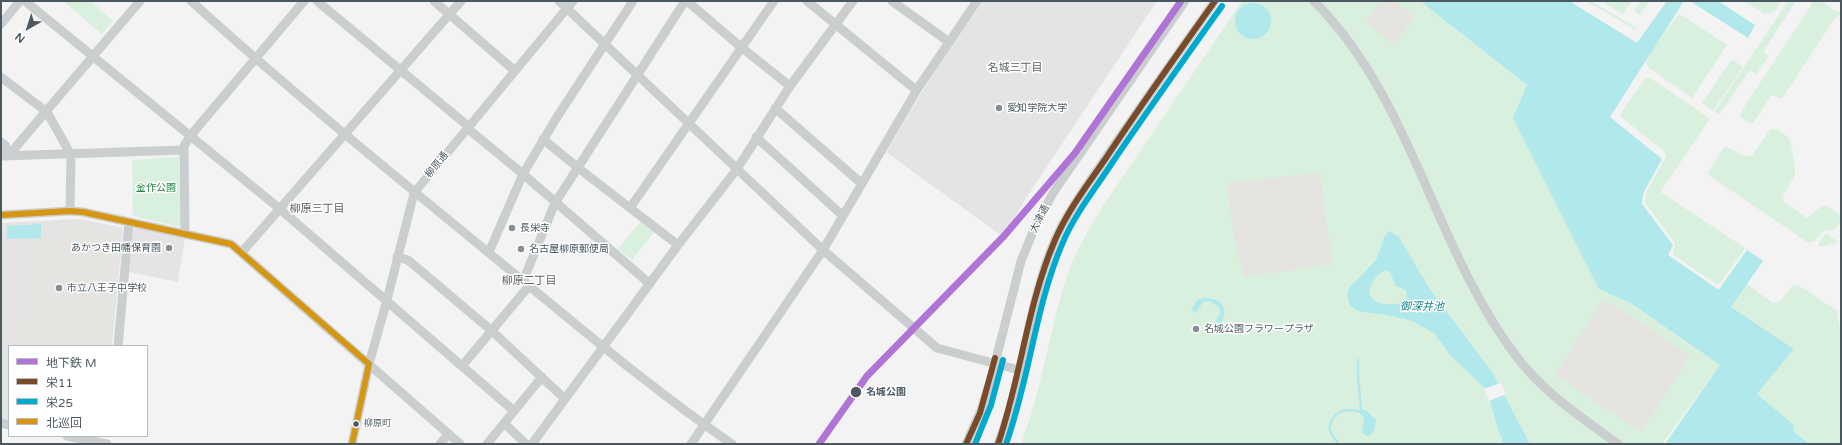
<!DOCTYPE html>
<meta charset="utf-8">
<style>
body{margin:0}
#map{position:relative;width:1842px;height:445px;overflow:hidden;background:#f3f3f3;font-family:"Varela Round","Noto Sans JP",sans-serif}
canvas{display:block}
.frame{position:absolute;inset:0;border:2px solid #4b585f;pointer-events:none}
.legend{position:absolute;left:8px;top:345px;width:140px;height:92px;box-sizing:border-box;background:#fff;border:1px solid #b7bcbf;margin:0;padding:5px 7px;list-style:none;font-size:12px;color:#4b585f}
.legend li{display:flex;align-items:center;gap:8px;height:20px}
.legend b{width:20px;border:1px solid #b7bcbf}
.north{position:absolute;left:8px;top:8px;width:40px;height:40px;-webkit-text-stroke:3px #fff;paint-order:stroke;rotate:219deg;font-size:11px;font-weight:700;line-height:16px;text-align:center;color:#4b585f}
.north::after{content:'';display:block;margin:auto;width:14px;height:18px;background:#4b585f;clip-path:polygon(50% 0,100% 100%,50% 72%,0 100%)}
</style>
<div id="map">
<canvas width="1842" height="445"></canvas>
<div class="frame"></div>
<ul class="legend">
<li><b style="height:5px;background:#b074d6"></b>地下鉄 M</li>
<li><b style="height:5px;background:#7a4b2a"></b>栄11</li>
<li><b style="height:5px;background:#00a9ce"></b>栄25</li>
<li><b style="height:5px;background:#d59613"></b>北巡回</li>
</ul>
<div class="north">N</div>
</div>
<script>
const c = document.querySelector('canvas').getContext('2d');
c.lineJoin = 'round';
function fill(path, color) {
  c.fillStyle = color;
  c.fill(path, 'evenodd');
}
function stroke(path, color, width, dash) {
  c.strokeStyle = color;
  c.lineWidth = width;
  c.lineCap = dash ? 'butt' : 'round';
  c.setLineDash(dash || []);
  c.stroke(path);
}
function label(font, color, halo, rows, align = 'center') {
  c.font = font + ' "Varela Round","Noto Sans JP",sans-serif';
  c.lineWidth = 3;
  c.setLineDash([]);
  c.textBaseline = 'middle';
  c.strokeStyle = halo;
  c.fillStyle = color;
  for (const [text, x, y, turn = 0] of rows) {
    c.save();
    c.translate(x, y);
    c.rotate((+turn || 0) * Math.PI / 180);
    c.textAlign = isNaN(turn) ? turn : align;
    if (halo) c.strokeText(text, 0, 0);
    c.fillText(text, 0, 0);
    c.restore();
  }
}
fill(new Path2D(`
 M983,1H1157L1038,180L1018,211L1006,239L886,152L939,64Z
 M79,219L121,227L123,230L112,346H9V421L1,420V223Z
 M136,227L185,237L178,282L129,272L133,230Z`), '#e5e4e5');
fill(new Path2D(`
 M63,1H94L93,3L113,21L102,34Z
 M1242,1H1420L1527,85L1599,289L1632,304L1720,365L1662,444H1021C1042,390 1049,331 1067,276C1075,251 1090,228 1103,206Z
 M1569,1L1637,43L1667,1H1684L1659,41L1678,15L1683,16L1727,45L1692,98L1648,67L1646,63L1650,55Z
 M1586,1H1591L1637,28L1636,30Z
 M1601,1H1632L1623,14Z
 M1641,1H1650L1639,15L1634,11Z
 M1744,1H1781L1774,12L1764,14Z
 M1788,1H1796L1763,52L1769,56L1756,75L1750,70L1719,115L1714,112Z
 M1814,1C1829,1 1830,11 1841,12V14L1835,18L1783,97L1780,99L1774,95L1771,96L1753,123H1749L1740,117L1742,110Z
 M1732,59L1743,67L1713,111L1702,103Z
 M1646,77H1649L1709,118V120L1661,191L1662,193L1744,247V250L1720,283L1716,284L1674,255L1673,251L1675,247V243L1645,203L1646,193L1666,156L1665,152L1621,117L1620,114Z
 M1770,129H1778L1790,139L1795,167V176L1783,195L1784,202L1807,218L1820,207L1825,205L1838,213L1841,220C1837,228 1834,233 1825,230L1813,242H1807L1707,174L1723,149L1727,147L1745,156H1752Z
 M179,157L181,227L133,216L132,160Z
 M642,219L656,230L632,260L618,249Z
 M1826,233L1838,242L1821,247L1818,245Z
 M1673,245L1668,255L1718,290L1747,250L1763,261L1747,284L1773,303L1780,301L1792,286L1798,285L1837,311L1841,335V444H1811L1793,431L1795,426L1757,394L1793,350L1731,307L1724,295L1664,258Z`), '#d9f0df');
fill(new Path2D(`
 M1381,1H1395L1415,17L1393,45L1365,21Z
 M1320,173L1332,264L1244,277L1234,238L1227,183Z
 M56,225L119,230L106,346H19L33,240L55,241Z
 M1603,300L1622,310L1690,356L1641,432L1555,375Z`), '#e6e4e0');
fill(new Path2D(`
 M1420,1H1569L1637,43L1667,1H1684L1610,117L1662,159L1643,194L1642,204L1673,245L1668,255L1719,290L1747,250L1763,261L1731,307L1794,349L1757,394L1795,426L1793,431L1810,444H1665L1720,365L1632,304L1599,289L1513,118L1527,85Z
 M1690,1H1718L1755,25L1748,38Z
 M1235 21a18 18 0 1 1 36 0a18 18 0 1 1-36 0Z
 M41,224V238L7,239V226Z
 M1389,231L1399,237L1429,288L1492,372L1530,444H1504L1497,426L1487,390L1451,356L1434,333L1412,321L1392,316L1358,311L1350,306L1347,293L1350,287L1376,260L1385,236ZM1387,270L1390,272L1396,286L1406,290L1407,293L1406,299L1402,304C1392,303 1383,307 1374,300C1363,291 1376,273 1387,270Z
 M1205,298C1229,299 1227,315 1218,331L1212,328L1220,313L1219,307L1210,301L1203,302L1196,313L1191,310L1197,300Z
 M1360,409L1366,410L1376,420L1374,431L1369,436H1366L1362,432L1364,417L1360,414Z`), '#b0e8ec');
fill(new Path2D(`
 M1501,383L1506,394L1489,401L1484,389Z`), '#f3f3f3');
stroke(new Path2D(`
 M1339,444C1336,440 1331,435 1330,430C1328,421 1338,410 1347,410C1351,410 1356,411 1360,412L1361,409L1358,376V360`), '#b0e8ec', 2.5);
stroke(new Path2D(`
 M25,1L280,209L514,411
 M191,1C287,88 388,170 489,253C569,318 647,386 732,444
 M317,1L468,126
 M434,1L515,71
 M559,1L823,250L937,348L1019,370
 M687,1L742,48L790,86
 M807,1L916,90
 M892,1L949,42
 M1314,1C1413,100 1433,246 1516,356C1543,392 1582,418 1618,444
 M1,24L20,1
 M1,77L47,112L71,155L70,211
 M775,108L861,183
 M467,128L523,174L650,284
 M756,137L842,215
 M543,139L577,167L678,245
 M1,142L5,145L8,156
 M1,156L184,150
 M8,156L140,1
 M630,208L774,1
 M1,215L70,211L83,212L231,244L460,444
 M185,233L184,146L191,135L304,1
 M242,252L461,1
 M489,252L523,174L557,117L633,1
 M397,257L408,260L492,331L565,399
 M523,281L555,203L685,1
 M118,346L129,223
 M462,366L529,286
 M1,423L9,425
 M504,423L526,444
 M67,436L107,444
 M352,444L369,364L387,300L414,193L573,1
 M440,444L448,434
 M487,444L542,377
 M532,444L678,245L737,169L790,86L853,1
 M691,444L823,250L918,88L977,1
 M966,444L981,410L991,379L1021,261L1035,227L1053,193L1185,1
 M998,444C1024,378 1027,306 1055,240C1069,208 1092,179 1111,150C1145,100 1180,51 1215,1`), '#cbcecf', 9);
stroke(new Path2D(`
 M966,444L980,413L995,358
 M998,444C1021,377 1027,305 1055,240C1068,210 1088,184 1106,158C1141,105 1178,53 1215,1`), '#7a4b2a', 6);
stroke(new Path2D(`
 M975,444L991,405L1003,360
 M1006,444C1030,378 1035,306 1063,242C1075,214 1095,189 1112,163C1148,110 1185,58 1222,6`), '#00a9ce', 6);
stroke(new Path2D(`
 M1,215L70,211L83,212L231,244L369,364
 M352,444L369,364`), '#d59613', 6);
stroke(new Path2D(`
 M819,444L867,376L1004,236L1075,153L1181,1`), '#b074d6', 7);
for (const [x, y, r, color] of [
 [999,108,4,"#868e93"],
 [512,228,4,"#868e93"],
 [169,248,4,"#868e93"],
 [521,249,4,"#868e93"],
 [59,288,4,"#868e93"],
 [1196,329,4,"#868e93"],
 [856,392,6,"#4b585f"],
 [356,424,3.5,"#4b585f"]
]) {
  const dot = new Path2D();
  dot.arc(x, y, r, 0, 2 * Math.PI);
  c.fillStyle = color;
  c.fill(dot);
  stroke(dot, '#fff', 1.5);
}
label('9px', '#4b585f', '#fff', [
 ["柳原町",364,424]
], 'left');
label('10px', '#4b585f', '#fff', [
 ["愛知学院大学",1007,108],
 ["長栄寺",520,228],
 ["あかつき田幡保育園",161,248,"right"],
 ["名古屋柳原郵便局",529,249],
 ["市立八王子中学校",67,288],
 ["名城公園フラワープラザ",1204,329]
], 'left');
label('10px', '#4b585f', '#fff', [
 ["柳原通",437,165,-51],
 ["大津通",1040,219,-63]
]);
label('10px', '#1d7f3f', '#fff', [
 ["金作公園",156,188]
]);
label('bold 10px', '#4b585f', '#fff', [
 ["名城公園",866,392]
], 'left');
label('11px', '#5f6467', '#fff', [
 ["名城三丁目",1015,68],
 ["柳原三丁目",317,209],
 ["柳原二丁目",529,281]
]);
label('italic 11px', '#13838b', '#fff', [
 ["御深井池",1422,307]
]);
</script>
